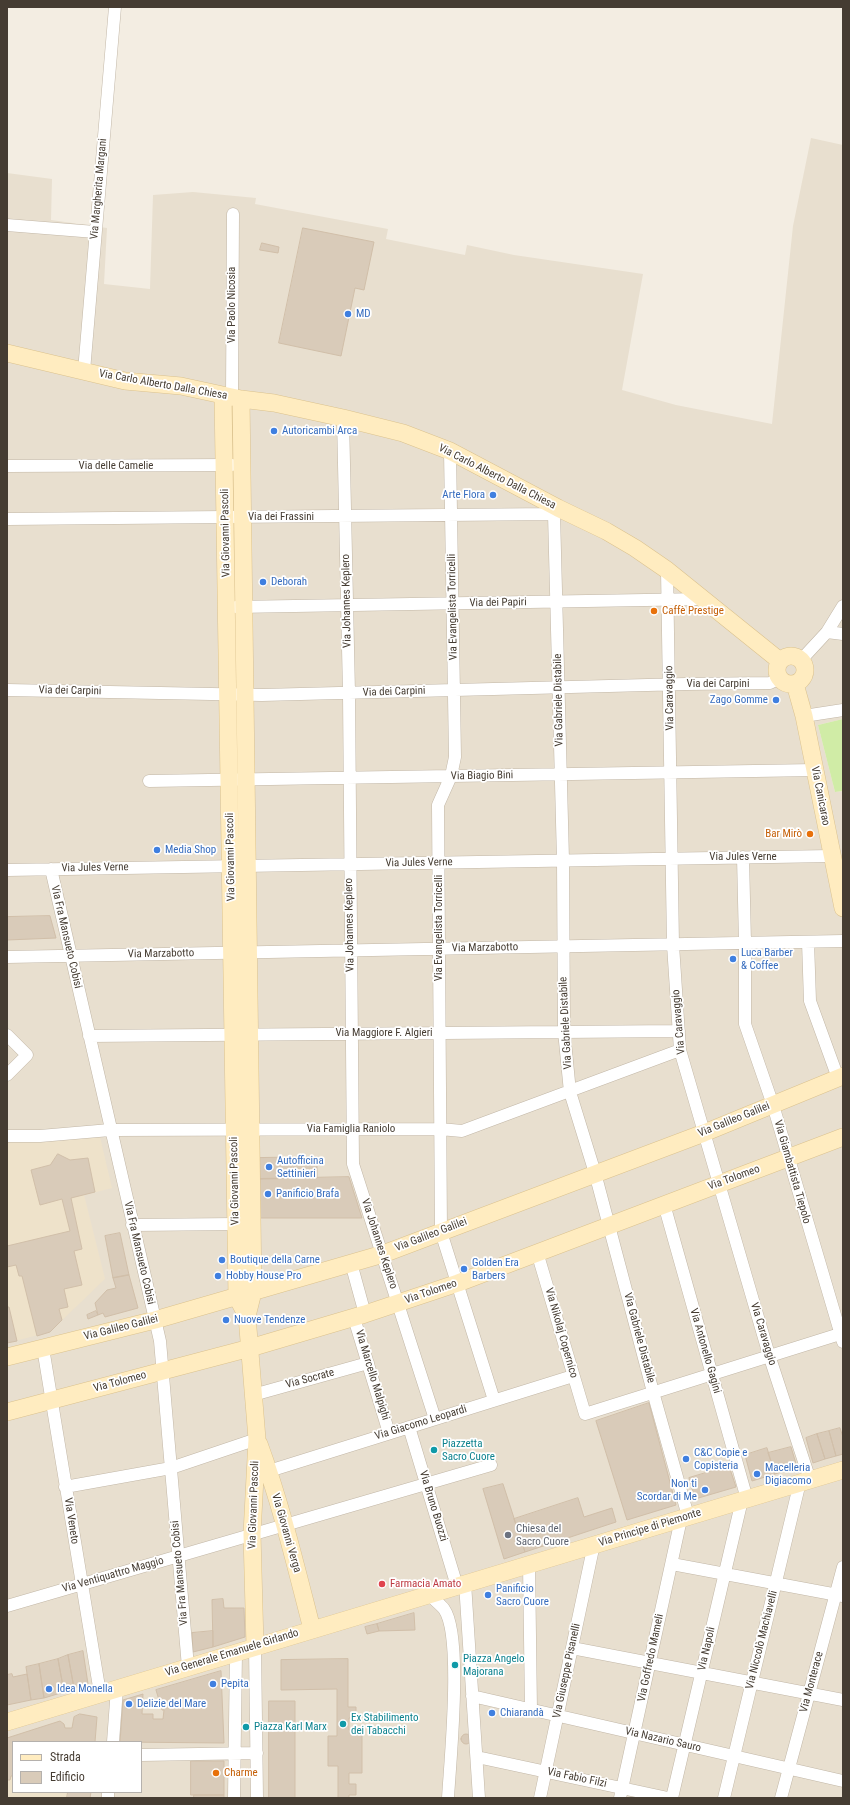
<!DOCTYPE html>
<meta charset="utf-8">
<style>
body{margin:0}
#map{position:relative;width:850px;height:1805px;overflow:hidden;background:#f3ede2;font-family:"Roboto Condensed",sans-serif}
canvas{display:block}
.frame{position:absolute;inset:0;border:8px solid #453c32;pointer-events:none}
.legend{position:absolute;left:12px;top:1741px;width:130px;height:52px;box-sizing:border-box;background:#fff;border:1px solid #b5b1ad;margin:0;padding:5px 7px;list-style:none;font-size:12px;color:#453c32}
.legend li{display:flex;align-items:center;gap:8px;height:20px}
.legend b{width:20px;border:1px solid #b5b1ad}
</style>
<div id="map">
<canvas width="850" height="1805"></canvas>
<div class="frame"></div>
<ul class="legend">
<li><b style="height:5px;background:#ffecc0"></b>Strada</li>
<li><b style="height:11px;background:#d9cbb9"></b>Edificio</li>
</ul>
</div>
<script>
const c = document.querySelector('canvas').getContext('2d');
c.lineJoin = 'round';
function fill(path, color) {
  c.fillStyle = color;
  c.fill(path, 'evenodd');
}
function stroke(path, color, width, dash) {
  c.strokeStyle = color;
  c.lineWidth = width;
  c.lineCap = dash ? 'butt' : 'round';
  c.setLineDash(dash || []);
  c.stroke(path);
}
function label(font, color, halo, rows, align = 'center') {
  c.font = font + ' "Roboto Condensed",sans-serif';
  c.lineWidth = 3.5;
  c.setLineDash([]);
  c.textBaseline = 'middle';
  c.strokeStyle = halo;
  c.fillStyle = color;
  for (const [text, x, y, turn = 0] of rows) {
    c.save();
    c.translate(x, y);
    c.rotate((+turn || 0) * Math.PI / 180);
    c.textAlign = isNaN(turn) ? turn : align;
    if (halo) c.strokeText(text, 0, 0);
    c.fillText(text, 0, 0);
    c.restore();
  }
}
fill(new Path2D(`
 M811,138L843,145V719L818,725L835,792L843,791V1798H7V173L52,179L51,220L107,228L104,284L150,289L153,195L193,192L256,198L255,204L388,229L386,239L465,255L467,245L514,255L643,274L622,390L676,405L772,424L793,226ZM13,1742H141V1792H13Z`), '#e8dfcf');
fill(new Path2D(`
 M100,1137L112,1188L84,1195L105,1279L50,1332L7,1343V1142H41Z
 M80,1714L97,1717L95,1742H13V1792H91L90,1798H7V1738L60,1721L64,1724L65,1728H72L74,1717Z`), '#eee2ca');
fill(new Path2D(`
 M843,719V791L835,792L818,725Z`), '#d0eca6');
const building = new Path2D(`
 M303,228L374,242L364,290L355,288L341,356L279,343Z
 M262,243L279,247L278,253L260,250Z
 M50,916L56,938L7,940V917Z
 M58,1154L70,1160L88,1158L95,1192L71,1198L82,1249L74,1251L82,1285L64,1289L68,1307L59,1309L62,1320L50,1332L37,1336L22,1276H19L16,1265L7,1267V1246L70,1231L62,1199L40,1205L31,1170L50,1165Z
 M317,1157V1178L259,1179V1158Z
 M349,1177L362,1218H260L259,1179Z
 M120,1233L129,1275L113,1278L105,1236Z
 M129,1275L138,1308L105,1317L103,1313L98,1315L95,1303L107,1290L116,1288L113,1278Z
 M7,1307H9L17,1341L7,1343Z
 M96,1311L98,1315L88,1319L87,1315Z
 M649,1403L676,1505L627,1520L596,1421Z
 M840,1428L843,1437V1454L836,1456L829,1431Z
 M829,1431L836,1456L825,1459L817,1434Z
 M817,1434L825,1459L813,1463L806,1438Z
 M791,1447L797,1467L775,1474L768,1453Z
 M767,1448L775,1474L752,1481L745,1455Z
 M729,1466L736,1487L695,1499L689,1478Z
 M503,1484L525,1552L504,1559L483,1489Z
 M578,1498L584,1517L612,1508L616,1522L525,1552L514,1519Z
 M223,1599L224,1608H244L245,1637L213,1647L212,1600Z
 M414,1613L415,1630L379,1631L377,1624Z
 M377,1624L379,1631L367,1634L365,1627Z
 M213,1631V1647L193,1652L192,1633Z
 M83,1651L88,1684L74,1688L68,1655Z
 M68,1655L74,1688L64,1692L58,1659Z
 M58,1659L64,1692L44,1698L39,1664Z
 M348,1659V1707H356V1718H349V1730H362V1773H349V1784H356V1795H349V1798H338V1766H328V1736H337V1689L281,1690V1660Z
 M39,1664L44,1698L31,1700L26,1667Z
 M221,1671L224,1743L120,1742L123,1700L143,1694L142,1714H153V1719H163L164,1710H162L156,1690Z
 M12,1674L13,1677L27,1674L31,1700L7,1705V1675Z
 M269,1701H295V1798H269Z
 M80,1714L97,1717L95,1742H13V1776H11L10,1780H7V1738L60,1721L64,1724L65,1728H72L74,1717Z
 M461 1739a5 5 0 1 1 10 0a5 5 0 1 1-10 0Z
 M191,1761H224V1795H191Z
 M68,1792H91L90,1798H67Z
 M194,1795H224V1798H194Z`);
fill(building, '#d9cbb9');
stroke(building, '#d1bfa9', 1);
const street = new Path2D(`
 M7,225L95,232
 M84,371L115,7
 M232,397L233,214
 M343,418L349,693L353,1164L435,1419
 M450,451L455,757L451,776L438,805L441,1232L494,1400
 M7,466L232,465
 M558,508L554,514L563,860L564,1031L570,1092L595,1173L653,1392L688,1516
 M7,519L554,514
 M667,570L673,945L680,1050L769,1355L810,1480
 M236,607L704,599
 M827,632L843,634
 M802,659L827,632L843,606
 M7,690L262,695L686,684L770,683L780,678
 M804,716L843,710
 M149,781L815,770
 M743,857L745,943V1024L773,1105L843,1342
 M51,869L160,1341L188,1667
 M7,870L831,856
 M808,942L810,1001L838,1078
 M7,957L843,941
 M7,1035L27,1055L7,1075
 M89,1036L679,1031
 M7,1136H40L110,1130L440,1129L462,1131L680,1050
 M664,1204L747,1499
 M132,1225L236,1224
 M537,1252L585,1414L843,1333
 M351,1263L365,1314
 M354,1318L389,1433
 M43,1348L100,1693
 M253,1395L368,1363
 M409,1427L457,1586
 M269,1471L573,1376
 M65,1487L171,1468L257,1439
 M529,1564L531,1710
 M672,1564L843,1596
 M465,1583L479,1798
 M429,1594C433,1599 440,1604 444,1609C463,1635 450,1762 448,1798
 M7,1606L491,1465
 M255,1646L257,1798
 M572,1648L843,1700
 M472,1696L843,1781
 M113,1742L117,1688
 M141,1755L257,1753
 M477,1757L668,1798
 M108,1798V1792
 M234,1798L236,1652
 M540,1798L594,1544
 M620,1798L681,1519
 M672,1798L742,1500
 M724,1798L800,1482
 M781,1798L843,1567`);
const secondary = new Path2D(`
 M7,353L125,381L181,386L241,399L274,403L343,418L403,433L450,451L558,508L606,531L635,548L667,570L780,661
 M223,395L237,1297L247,1316
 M241,399L253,1292L247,1316L257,1439L252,1534L255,1646
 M777 670a14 14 0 1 1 28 0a14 14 0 1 1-28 0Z
 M795,684L804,716L843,908
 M7,1357L155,1320L383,1254L704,1133L843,1076
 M7,1412L250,1348L365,1314L458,1283L843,1137
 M259,1444C281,1504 296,1567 312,1629
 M7,1722L843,1470`);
stroke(street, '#c2b7a7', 13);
stroke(secondary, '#dbc28e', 18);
stroke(street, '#fff', 12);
stroke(secondary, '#ffecc0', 17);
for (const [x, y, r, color] of [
 [348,314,4,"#3f7fe0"],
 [274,431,4,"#3f7fe0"],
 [493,495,4,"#3f7fe0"],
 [263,582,4,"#3f7fe0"],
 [654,611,4,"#e8710a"],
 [776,700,4,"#3f7fe0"],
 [810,834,4,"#e8710a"],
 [157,850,4,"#3f7fe0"],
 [733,959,4,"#3f7fe0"],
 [269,1167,4,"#3f7fe0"],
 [268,1194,4,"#3f7fe0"],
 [222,1260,4,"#3f7fe0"],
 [464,1269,4,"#3f7fe0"],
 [218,1276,4,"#3f7fe0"],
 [226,1320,4,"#3f7fe0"],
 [434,1450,4,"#0f9aa8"],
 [686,1459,4,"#3f7fe0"],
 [757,1474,4,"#3f7fe0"],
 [705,1490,4,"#3f7fe0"],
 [508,1535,4,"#6b7280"],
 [382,1584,4,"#e0444e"],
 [488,1595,4,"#3f7fe0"],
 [455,1665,4,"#0f9aa8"],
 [213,1684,4,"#3f7fe0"],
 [49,1689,4,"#3f7fe0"],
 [129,1704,4,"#3f7fe0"],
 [492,1713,4,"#3f7fe0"],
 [343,1724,4,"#0f9aa8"],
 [246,1727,4,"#0f9aa8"],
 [216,1773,4,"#e8710a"]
]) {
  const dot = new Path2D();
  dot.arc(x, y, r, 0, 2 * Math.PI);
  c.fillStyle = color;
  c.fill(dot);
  stroke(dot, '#fff', 1.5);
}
label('11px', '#453c32', '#fff', [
 ["Via Margherita Margani",99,189,-85],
 ["Via Paolo Nicosia",232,305,-90],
 ["Via Carlo Alberto Dalla Chiesa",163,385,10],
 ["Via delle Camelie",116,466],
 ["Via Carlo Alberto Dalla Chiesa",497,477,27],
 ["Via dei Frassini",281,517],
 ["Via Giovanni Pascoli",226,533,-91],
 ["Via Johannes Keplero",347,601,-91],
 ["Via dei Papiri",498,603,-1],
 ["Via Evangelista Torricelli",453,607,-91],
 ["Via dei Carpini",718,684],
 ["Via dei Carpini",70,691,1],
 ["Via dei Carpini",394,692,-2],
 ["Via Caravaggio",670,698,-91],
 ["Via Gabriele Distabile",559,700,-91],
 ["Via Biagio Bini",482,776,-1],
 ["Via Canicarao",820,796,79],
 ["Via Giovanni Pascoli",231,857,-91],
 ["Via Jules Verne",743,857],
 ["Via Jules Verne",419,863,-1],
 ["Via Jules Verne",95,868,-1],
 ["Via Johannes Keplero",350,925,-91],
 ["Via Evangelista Torricelli",439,928,-90],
 ["Via Fra Mansueto Cobisi",66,937,77],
 ["Via Marzabotto",485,948,-1],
 ["Via Marzabotto",161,954,-1],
 ["Via Caravaggio",679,1022,-95],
 ["Via Gabriele Distabile",566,1023,-93],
 ["Via Maggiore F. Algieri",384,1033],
 ["Via Galileo Galilei",734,1120,-22],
 ["Via Famiglia Raniolo",351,1129],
 ["Via Giambattista Tiepolo",792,1172,74],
 ["Via Tolomeo",734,1178,-20],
 ["Via Giovanni Pascoli",235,1181,-91],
 ["Via Galileo Galilei",431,1235,-21],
 ["Via Johannes Keplero",379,1244,72],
 ["Via Fra Mansueto Cobisi",139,1253,77],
 ["Via Tolomeo",431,1292,-19],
 ["Via Galileo Galilei",121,1328,-14],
 ["Via Nikolaj Copernico",561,1333,74],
 ["Via Caravaggio",763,1334,73],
 ["Via Gabriele Distabile",639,1338,75],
 ["Via Antonello Gagini",705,1351,74],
 ["Via Marcello Malpighi",372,1375,73],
 ["Via Socrate",310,1379,-15],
 ["Via Tolomeo",120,1382,-15],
 ["Via Giacomo Leopardi",421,1423,-17],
 ["Via Giovanni Pascoli",254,1505,-88],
 ["Via Bruno Buozzi",433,1506,73],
 ["Via Veneto",71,1521,81],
 ["Via Principe di Piemonte",650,1528,-17],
 ["Via Giovanni Verga",286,1533,74],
 ["Via Fra Mansueto Cobisi",180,1573,-95],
 ["Via Ventiquattro Maggio",113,1575,-16],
 ["Via Niccolò Machiavelli",762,1640,-76],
 ["Via Napoli",707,1649,-77],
 ["Via Generale Emanuele Girlando",232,1653,-17],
 ["Via Goffredo Mameli",651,1658,-78],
 ["Via Giuseppe Pisanelli",567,1671,-78],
 ["Via Monterace",812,1682,-75],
 ["Via Nazario Sauro",663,1740,13],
 ["Via Fabio Filzi",577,1778,12]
]);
label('11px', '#366cbe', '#fff', [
 ["MD",356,314],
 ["Autoricambi Arca",282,431],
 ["Arte Flora",485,495,"right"],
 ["Deborah",271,582],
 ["Zago Gomme",768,700,"right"],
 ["Media Shop",165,850],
 ["Luca Barber",741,953],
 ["& Coffee",741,966],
 ["Autofficina",277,1161],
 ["Settinieri",277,1174],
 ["Panificio Brafa",276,1194],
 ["Boutique della Carne",230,1260],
 ["Golden Era",472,1263],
 ["Barbers",472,1276],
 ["Hobby House Pro",226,1276],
 ["Nuove Tendenze",234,1320],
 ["C&C Copie e",694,1453],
 ["Copisteria",694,1466],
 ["Macelleria",765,1468],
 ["Digiacomo",765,1481],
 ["Non ti",697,1484,"right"],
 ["Scordar di Me",697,1497,"right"],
 ["Panificio",496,1589],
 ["Sacro Cuore",496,1602],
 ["Pepita",221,1684],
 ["Idea Monella",57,1689],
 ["Delizie del Mare",137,1704],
 ["Chiarandà",500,1713]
], 'left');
label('11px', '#c56008', '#fff', [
 ["Caffè Prestige",662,611],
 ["Bar Mirò",802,834,"right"],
 ["Charme",224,1773]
], 'left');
label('11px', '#0d838f', '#fff', [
 ["Piazzetta",442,1444],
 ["Sacro Cuore",442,1457],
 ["Piazza Angelo",463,1659],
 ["Majorana",463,1672],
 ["Ex Stabilimento",351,1718],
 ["dei Tabacchi",351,1731],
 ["Piazza Karl Marx",254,1727]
], 'left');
label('11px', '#5b616d', '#fff', [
 ["Chiesa del",516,1529],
 ["Sacro Cuore",516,1542]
], 'left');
label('11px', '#be3a42', '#fff', [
 ["Farmacia Amato",390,1584]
], 'left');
</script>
